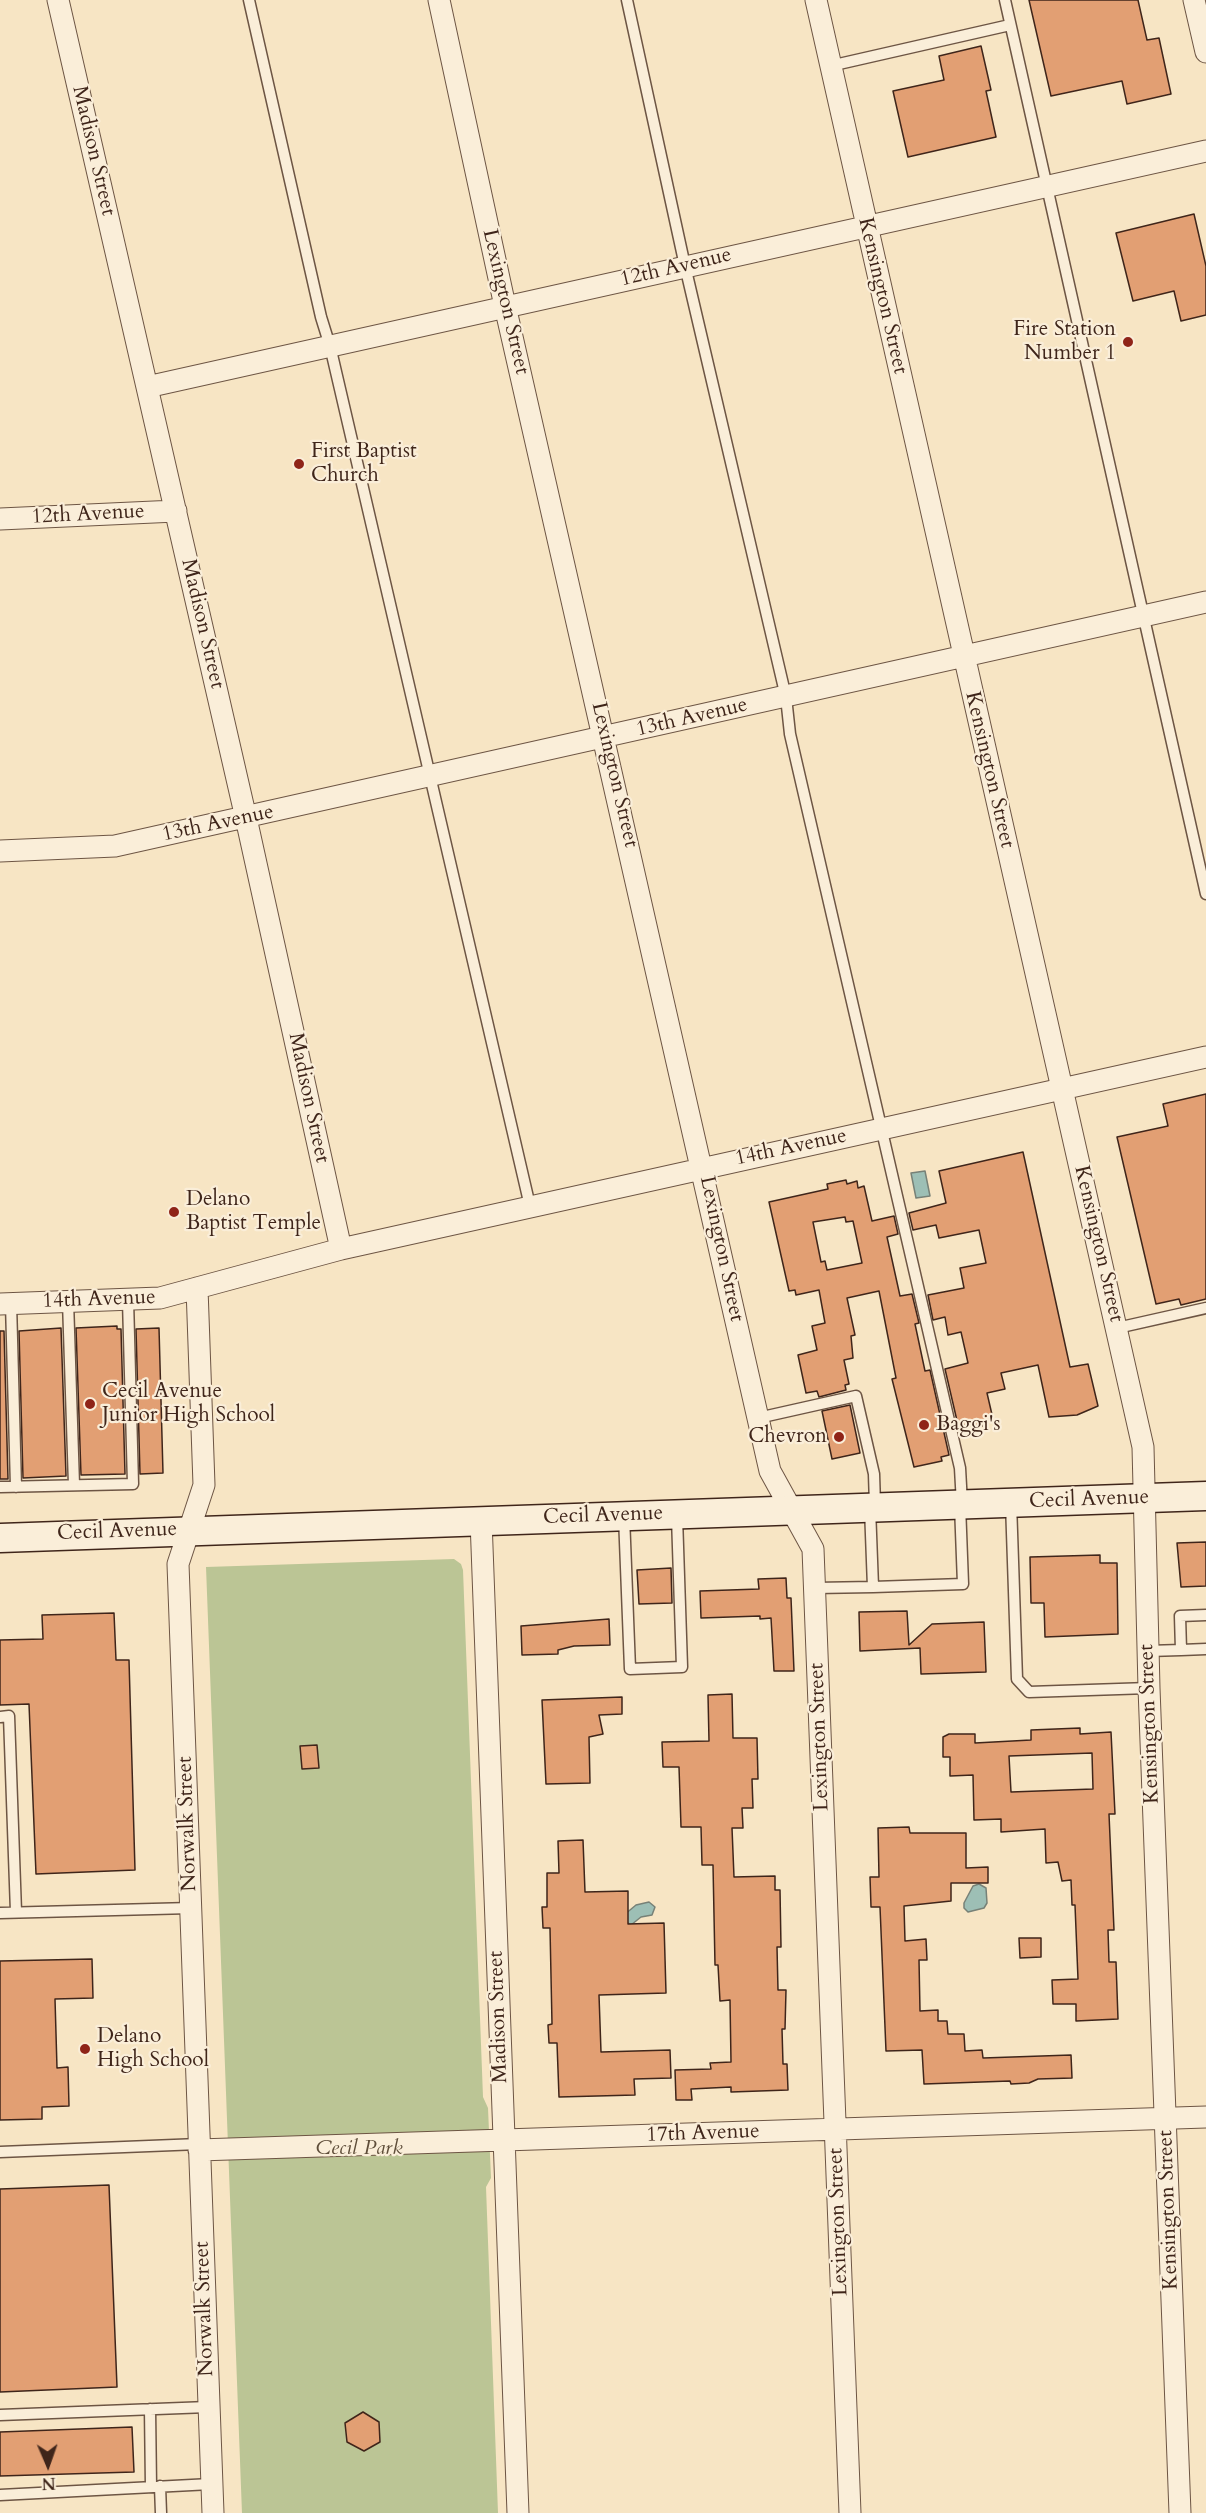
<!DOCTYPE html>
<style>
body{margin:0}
#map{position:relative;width:1206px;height:2513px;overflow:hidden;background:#f7e5c4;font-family:Cardo,serif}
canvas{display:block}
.north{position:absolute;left:18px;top:2435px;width:60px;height:60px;-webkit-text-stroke:4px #faeed9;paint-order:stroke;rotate:178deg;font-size:16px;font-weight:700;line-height:24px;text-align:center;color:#3f251a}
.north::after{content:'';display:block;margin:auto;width:21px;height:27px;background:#3f251a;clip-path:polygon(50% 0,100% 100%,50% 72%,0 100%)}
</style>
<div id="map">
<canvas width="1206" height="2513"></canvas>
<div class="north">N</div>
</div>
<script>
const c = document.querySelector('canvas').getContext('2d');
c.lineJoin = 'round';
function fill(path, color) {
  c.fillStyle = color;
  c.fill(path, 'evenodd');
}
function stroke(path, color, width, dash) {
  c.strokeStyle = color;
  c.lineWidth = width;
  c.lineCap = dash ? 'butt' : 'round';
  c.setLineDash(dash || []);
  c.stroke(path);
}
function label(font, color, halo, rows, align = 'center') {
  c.font = font + ' Cardo,serif';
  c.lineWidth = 4.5;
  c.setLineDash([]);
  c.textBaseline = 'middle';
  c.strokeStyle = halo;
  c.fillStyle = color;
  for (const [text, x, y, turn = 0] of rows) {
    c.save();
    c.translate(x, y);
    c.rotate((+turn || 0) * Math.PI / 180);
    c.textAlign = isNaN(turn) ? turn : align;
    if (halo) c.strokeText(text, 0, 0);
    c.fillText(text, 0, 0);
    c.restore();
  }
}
fill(new Path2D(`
 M454,1559L461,1564L463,1570L483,2097L488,2108L491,2178L486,2187L498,2513H242L206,1567Z`), '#bbc595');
const water = new Path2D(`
 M925,1171L930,1196L916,1198L911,1173Z
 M979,1884L986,1888L987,1903L984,1908L968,1912L964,1908V1903L973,1886Z
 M649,1902L655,1907L652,1915L641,1917L631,1925L624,1920V1915L636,1905Z`);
fill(water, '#9dbfb5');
stroke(water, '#778177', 1.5);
const building = new Path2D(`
 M1029,0H1138L1147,40L1159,38L1171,94L1127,104L1122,81L1051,96Z
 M981,46L991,90L986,91L996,137L908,157L893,91L944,80L939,56Z
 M1194,214L1206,266V315L1181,321L1174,291L1133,301L1116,233Z
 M1206,1094V1299L1181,1305L1179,1299L1156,1304L1117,1137L1168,1126L1163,1104Z
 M1023,1152L1070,1367L1088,1364L1098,1406L1077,1415L1049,1417L1038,1365L1001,1373L1005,1389L987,1393L993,1419L982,1426L958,1425L945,1369L968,1363L961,1332L948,1335L945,1317L933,1320L928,1295L964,1288L960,1268L986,1263L979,1230L939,1238L936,1225L913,1230L909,1213L946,1203L939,1171Z
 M846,1180L847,1184L857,1181L858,1188L864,1186L872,1221L894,1216L898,1234L887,1237L900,1296L912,1294L919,1323L915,1324L925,1371L930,1370L949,1455L941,1457L942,1461L914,1467L892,1379L896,1378L879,1291L847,1298L855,1335L851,1336L853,1358L844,1360L849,1384L845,1385L846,1390L819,1397L817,1391L806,1393L798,1355L817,1350L812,1326L825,1323L819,1290L796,1295L795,1290L789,1291L769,1202L828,1189L827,1184ZM845,1217L846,1222L853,1221L862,1263L827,1270L825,1261L821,1262L813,1222Z
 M117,1326V1329H121L125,1474L81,1475L76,1328Z
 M61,1328L66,1476L23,1478L19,1331Z
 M159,1328L163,1473L140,1474L136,1329Z
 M0,1331H4L8,1479H0Z
 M850,1405L860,1453L832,1459L822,1411Z
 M1206,1542V1586L1181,1587L1177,1543Z
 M1100,1555V1563H1117L1118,1634L1045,1637L1044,1603H1031L1030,1557Z
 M671,1568L672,1603L639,1604L637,1570Z
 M786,1578L787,1598H791L794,1671H774L771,1618L760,1619V1616L701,1618L700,1591L759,1589L758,1579Z
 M907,1611L909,1645L932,1624L984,1622L986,1672L921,1674L920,1648L860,1651L859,1612Z
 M114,1613L116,1660H129L135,1870L36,1874L29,1704L0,1705V1640L43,1639L42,1615Z
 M609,1619L610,1645L574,1646L558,1650V1654L522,1655L521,1626Z
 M732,1694L733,1738H757L758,1779H752L753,1808H742L743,1828H732L734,1877L775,1876V1890H780L781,1947H777L778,1990H786L785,2029H782L783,2064H787L788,2090L731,2092V2087L691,2089L692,2100H676L675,2070L711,2069L710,2063L731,2062L730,2000L720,2001L718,1965H715L713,1865H702L701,1827H681L679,1767H663L662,1742L709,1741L708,1695Z
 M622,1697V1714L599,1715L603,1734L589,1737L590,1783L546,1784L542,1700Z
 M1080,1728V1734L1111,1732L1115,1814H1109L1114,1930H1108L1109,1962H1116L1118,2019L1076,2021V2004H1053L1052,1980L1078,1979L1075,1905H1072L1071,1880L1062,1881L1058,1862L1046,1863L1045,1829L1001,1832V1819L974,1820L973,1775L950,1776V1757H943V1737L949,1734H975V1743L1031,1740V1730ZM1092,1753L1093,1789L1011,1792L1009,1756Z
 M317,1745L319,1768L302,1769L300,1746Z
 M909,1827L910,1833H966V1868L988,1867V1883H951V1901L904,1906L905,1941L926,1939L927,1960H919L920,2011L938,2010V2021H947L948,2034H964L965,2051L982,2050L983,2058L1071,2055L1072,2078L1038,2079L1029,2083L1011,2084L1010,2081L924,2084L922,2050L886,2051L880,1907H871L870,1877H879L878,1828Z
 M583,1840L585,1892L628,1891V1924L664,1923L666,1993L599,1995L601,2052L670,2050L671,2078L634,2079L635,2095L559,2097L557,2043H549L548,2025L552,2024L550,1928H543L542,1907H547V1873H559L558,1841Z
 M1019,1938H1041V1957L1020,1958Z
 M92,1959L93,1998L55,1999L57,2068L68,2067L69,2106L42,2107V2119L0,2120V1961Z
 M109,2185L117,2387L0,2392V2189Z
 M363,2412L379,2422L380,2442L364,2451L347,2442L345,2423Z
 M132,2427L134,2472L0,2476V2432Z`);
fill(building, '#e29f73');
stroke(building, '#3f251a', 1.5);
const lane = new Path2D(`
 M249,0L321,317L330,346L530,1206
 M627,0L685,266L786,697L790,734L960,1468L962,1504
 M1005,0L1206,894
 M830,66L1010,25
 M68,1301L74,1485
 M11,1303L16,1487
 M1117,1328L1206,1308
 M758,1418L856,1396L874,1474L875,1505
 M0,1487L133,1484L128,1300
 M1011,1503L1017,1679L1029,1692L1149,1688
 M870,1508L873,1587L963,1584L960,1505
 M624,1516L630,1669L682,1667L677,1517
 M815,1588L873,1587
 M1206,1615L1180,1616L1181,1650L1206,1649
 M1148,1651L1181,1650
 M0,1717L9,1716L16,1912
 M0,1913L191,1908
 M0,2152L199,2144
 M150,2409L151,2487
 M0,2415L208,2407
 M160,2486L161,2513
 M0,2495L211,2484`);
const street = new Path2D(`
 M58,0L246,818L341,1249
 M439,0L505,306L770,1471L813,1549L850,2513
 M816,0L1143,1447L1149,1688L1180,2513
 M1194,0L1206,52
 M147,387L1206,151
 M0,519L176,511
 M0,851L115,846L1206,602
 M197,1288L204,1485L178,1564L213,2513
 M0,1304L160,1298L341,1249L1206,1057
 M481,1520L518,2513
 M199,2150L1206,2117`);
const secondary = new Path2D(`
 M0,1538L1206,1496`);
stroke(lane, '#6d5544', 13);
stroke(street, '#6d5544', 23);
stroke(secondary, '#3f251a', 31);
stroke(lane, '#faeed9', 10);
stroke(street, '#faeed9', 21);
stroke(secondary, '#faeed9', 28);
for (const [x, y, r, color] of [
 [1128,342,6,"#8f2418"],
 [299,464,6,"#8f2418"],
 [174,1212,6,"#8f2418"],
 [90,1404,6,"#8f2418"],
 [924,1425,6,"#8f2418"],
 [839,1437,6,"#8f2418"],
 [85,2049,6,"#8f2418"]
]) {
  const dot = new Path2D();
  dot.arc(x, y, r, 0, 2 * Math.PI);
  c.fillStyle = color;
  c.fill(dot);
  stroke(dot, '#faeed9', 2);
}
label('21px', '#3f251a', '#faeed9', [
 ["Madison Street",93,151,77],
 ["12th Avenue",676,268,-13],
 ["Kensington Street",882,296,77],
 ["Lexington Street",505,302,77],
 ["12th Avenue",88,515,-3],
 ["Madison Street",202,624,77],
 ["13th Avenue",692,718,-13],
 ["Kensington Street",989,770,77],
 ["Lexington Street",614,775,77],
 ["13th Avenue",218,824,-12],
 ["Madison Street",308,1098,78],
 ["14th Avenue",791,1148,-12],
 ["Kensington Street",1098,1244,77],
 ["Lexington Street",721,1249,78],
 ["14th Avenue",99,1300,-2],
 ["Cecil Avenue",1089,1500,-2],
 ["Cecil Avenue",603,1516,-2],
 ["Cecil Avenue",117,1532,-2],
 ["Kensington Street",1150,1724,-92],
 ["Lexington Street",820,1737,-92],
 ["Norwalk Street",188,1824,-92],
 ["Madison Street",499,2017,-92],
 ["17th Avenue",703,2134,-2],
 ["Kensington Street",1169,2210,-92],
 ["Lexington Street",839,2222,-92],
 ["Norwalk Street",205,2309,-92]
]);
label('21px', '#3f251a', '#faeed9', [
 ["Fire Station",1116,330,"right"],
 ["Number 1",1116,354,"right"],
 ["First Baptist",311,452],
 ["Church",311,476],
 ["Delano",186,1200],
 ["Baptist Temple",186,1224],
 ["Cecil Avenue",102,1392],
 ["Junior High School",102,1416],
 ["Baggi's",936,1425],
 ["Chevron",827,1437,"right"],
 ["Delano",97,2037],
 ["High School",97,2061]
], 'left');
label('italic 21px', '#5e4d39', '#faeed9', [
 ["Cecil Park",359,2149]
]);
</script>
